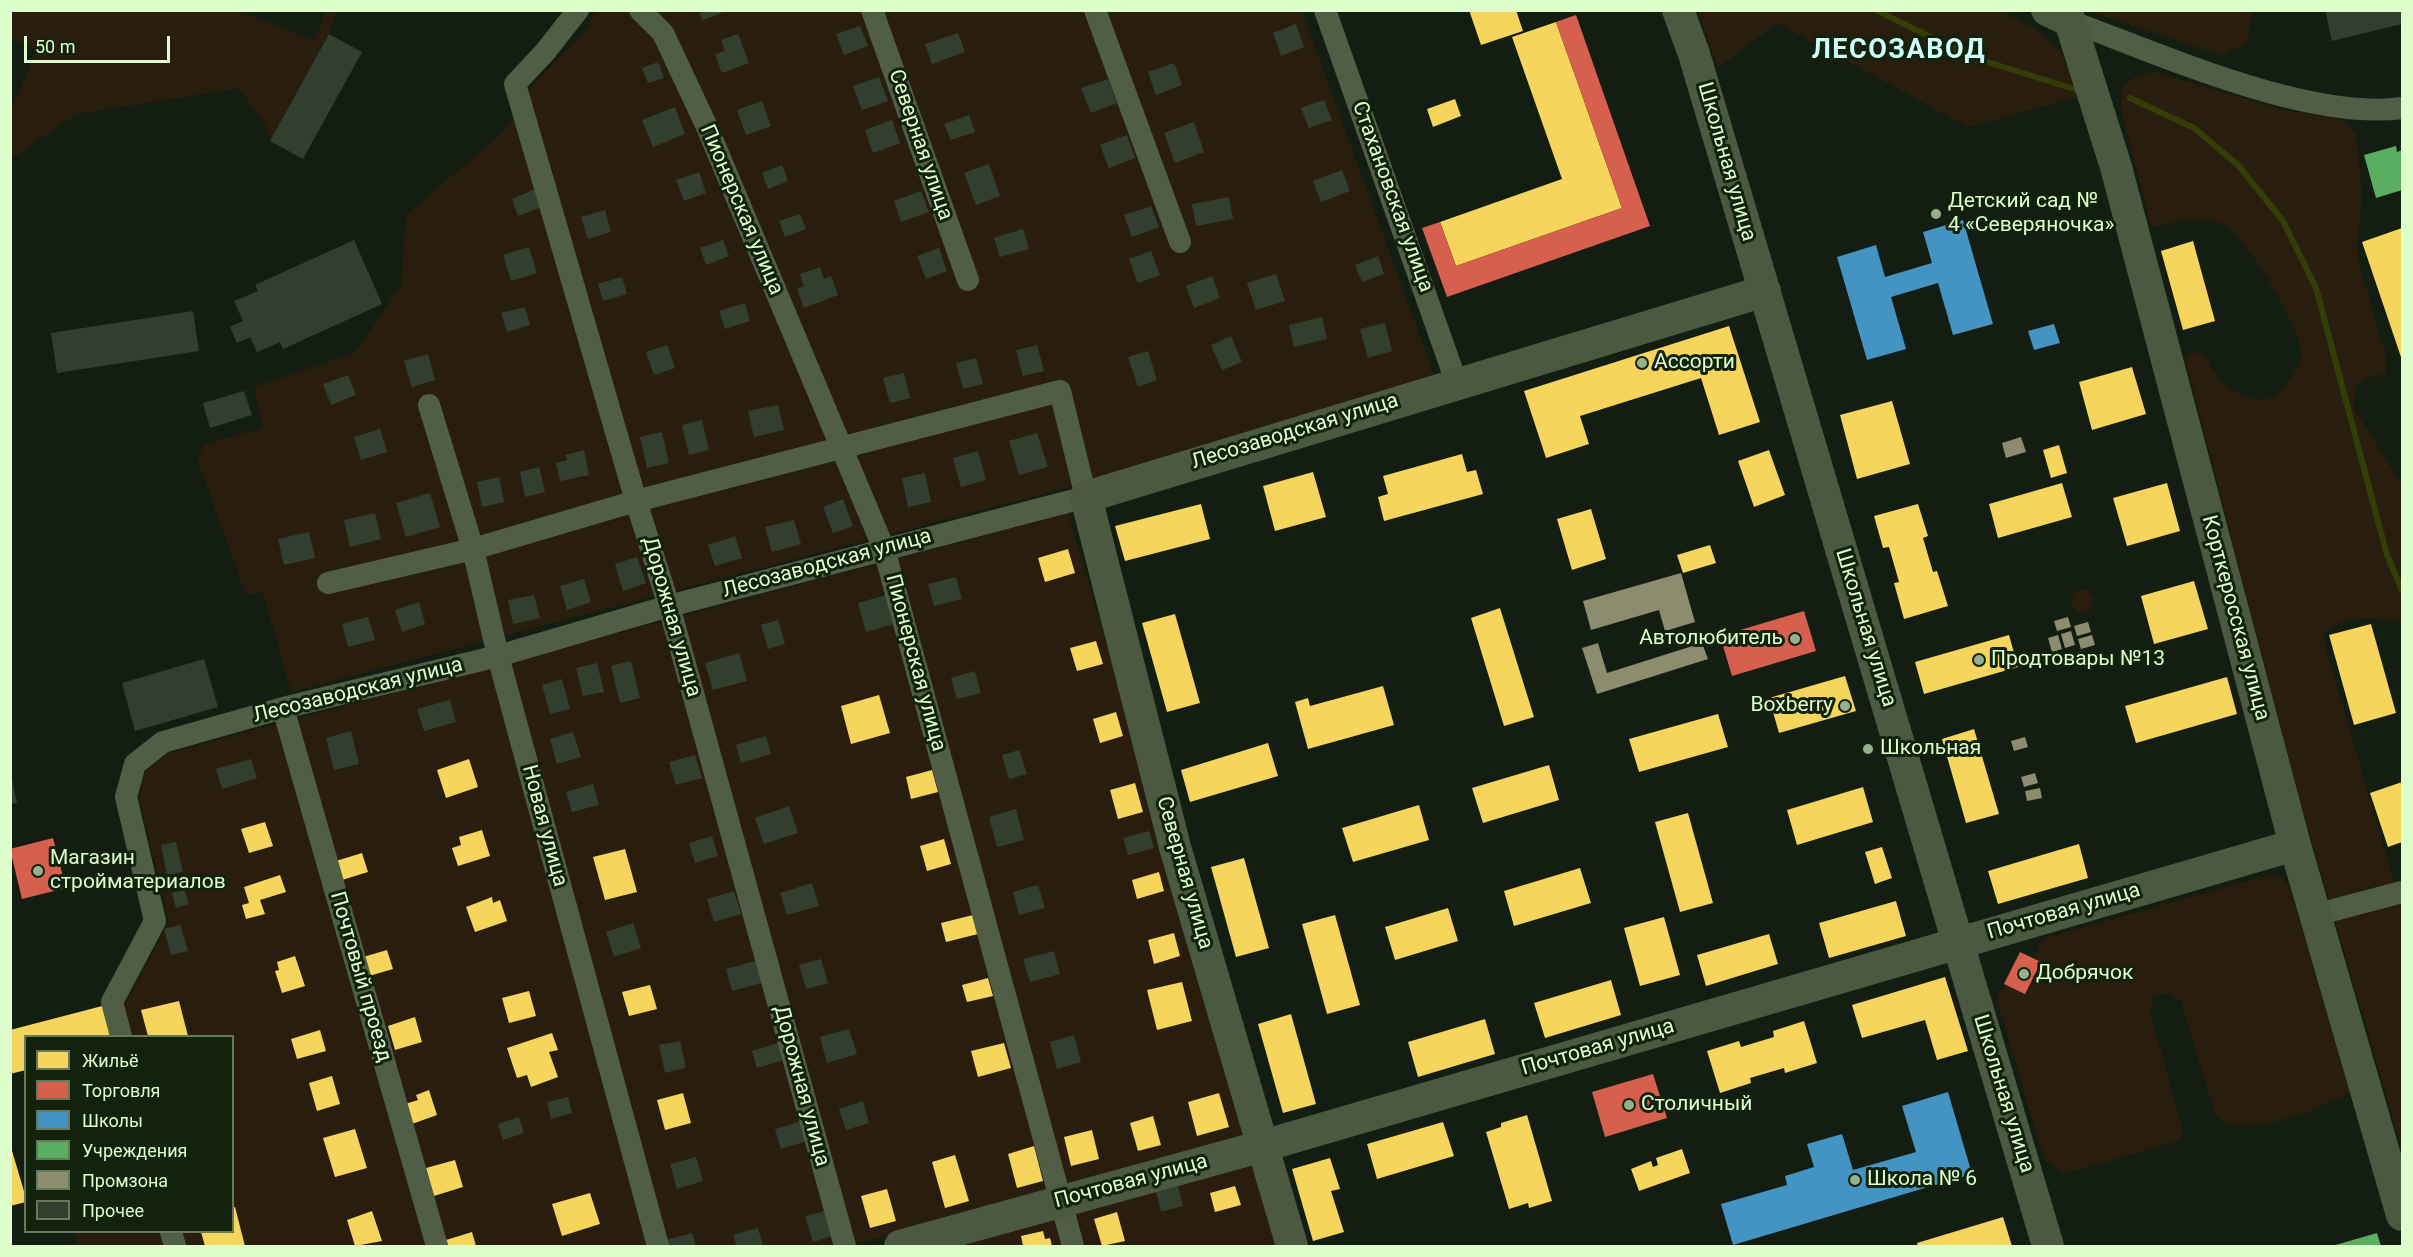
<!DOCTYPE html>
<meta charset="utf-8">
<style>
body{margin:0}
#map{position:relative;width:2413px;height:1257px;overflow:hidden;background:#141d11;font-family:Roboto,sans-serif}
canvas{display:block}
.frame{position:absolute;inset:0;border:12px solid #deffcc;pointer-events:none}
.legend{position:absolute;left:24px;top:1035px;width:210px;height:198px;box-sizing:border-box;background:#12220c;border:2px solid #647a59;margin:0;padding:8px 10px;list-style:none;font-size:18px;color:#deffcc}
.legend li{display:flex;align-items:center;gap:12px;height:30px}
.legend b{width:30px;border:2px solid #647a59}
.scale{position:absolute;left:24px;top:36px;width:146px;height:27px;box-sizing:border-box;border:3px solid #deffcc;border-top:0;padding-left:8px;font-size:18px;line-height:21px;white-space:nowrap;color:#deffcc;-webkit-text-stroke:4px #12220c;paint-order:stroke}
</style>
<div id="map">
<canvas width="2413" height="1257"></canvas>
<div class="frame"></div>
<ul class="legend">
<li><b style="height:16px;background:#f6d55c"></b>Жильё</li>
<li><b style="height:16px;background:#d6604d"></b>Торговля</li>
<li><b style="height:16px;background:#4393c3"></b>Школы</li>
<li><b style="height:16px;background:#5aae61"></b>Учреждения</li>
<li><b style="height:16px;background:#8c8c6e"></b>Промзона</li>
<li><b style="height:16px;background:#333f2e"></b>Прочее</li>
</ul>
<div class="scale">50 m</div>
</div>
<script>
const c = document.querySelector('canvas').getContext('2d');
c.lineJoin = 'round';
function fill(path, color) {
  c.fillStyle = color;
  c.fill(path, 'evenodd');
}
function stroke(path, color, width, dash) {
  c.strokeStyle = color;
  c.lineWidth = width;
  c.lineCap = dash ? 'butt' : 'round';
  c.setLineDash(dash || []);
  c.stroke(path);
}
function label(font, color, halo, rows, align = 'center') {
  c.font = font + ' Roboto,sans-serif';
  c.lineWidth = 6;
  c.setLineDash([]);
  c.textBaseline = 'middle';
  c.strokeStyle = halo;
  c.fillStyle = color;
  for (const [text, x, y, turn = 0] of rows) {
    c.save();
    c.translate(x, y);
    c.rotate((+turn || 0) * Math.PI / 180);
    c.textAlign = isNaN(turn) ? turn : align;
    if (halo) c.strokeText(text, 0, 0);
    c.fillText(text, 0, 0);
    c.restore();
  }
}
fill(new Path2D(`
 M11,11H238L314,41L326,11H337L329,34L270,141L265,124L239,88L77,114L11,159V111L37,50L11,38Z
 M596,11H1302L1434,375L1073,486L291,692L263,592L246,595L198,461L203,445L263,428L254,387L355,353L401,286L406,215L506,130L529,89L584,33Z
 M1698,11H2001L2036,29L2062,54L2080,96L1968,127L1777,23L1718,68Z
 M2089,11H2253L2246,43L2224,56Z
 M2155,72L2279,109L2343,120L2356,133L2362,198L2357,249L2359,263L2387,361L2385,374L2370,377L2356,387L2354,408L2402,485V626L2400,622C2372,617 2348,613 2324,633L2325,645L2402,910V1149L2301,804L2185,358L2188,354C2194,353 2200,351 2205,356C2210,361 2212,370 2217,375C2226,389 2251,404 2268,399C2282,394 2301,369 2301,354C2302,328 2248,240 2226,226C2215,219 2190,219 2177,221C2167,223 2161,228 2151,226L2121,109L2122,89L2137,75Z
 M1068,513L1250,1135L848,1246H183L179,1232H232V1036H130L123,1008L169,923L139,797L146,771L169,753Z
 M2071 601a11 11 0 1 1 22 0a11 11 0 1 1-22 0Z
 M2273,874L2283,878L2290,889L2350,1093C2322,1107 2239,1144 2215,1114L2181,1001L2166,993L2153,997L2150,1011L2182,1127V1136L2178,1141L2063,1174L2044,1159L1997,1000L1999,992L2009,984C2045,989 2031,976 2036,952C2037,948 2040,943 2042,939Z
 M1255,1162L1280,1246H949Z
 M74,1232H163L167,1246H78Z`), '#291e0e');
fill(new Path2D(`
 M1469,10H1516L1523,31L1481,45Z
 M1556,22L1622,208L1456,266L1440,222L1562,179L1512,37Z
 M1455,99L1461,116L1433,127L1427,109Z
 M2402,228V360L2362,242Z
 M2193,241L2215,321L2183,330L2161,251Z
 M1729,326L1760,422L1719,435L1701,378L1580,416L1589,444L1546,458L1524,391Z
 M2132,367L2146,414L2092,430L2079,382Z
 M1892,401L1910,464L1857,479L1840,415Z
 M2059,445L2067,473L2051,478L2043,450Z
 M1769,450L1785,495L1754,507L1738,461Z
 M1462,454L1467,472L1476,470L1483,494L1384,521L1378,497L1388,494L1383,476Z
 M1313,472L1326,517L1275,531L1263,486Z
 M2062,483L2072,517L1998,538L1989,504Z
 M2167,483L2180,531L2127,546L2113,498Z
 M1201,504L1210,539L1125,561L1115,526Z
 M1918,504L1928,536L1923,538L1933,572L1937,571L1948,606L1904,619L1894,583L1899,582L1889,547L1883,548L1874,516Z
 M1591,509L1606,559L1572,570L1557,519Z
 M1710,545L1716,563L1683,573L1677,555Z
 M1068,549L1075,573L1045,582L1038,558Z
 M2194,581L2208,629L2154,644L2141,596Z
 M1500,608L1534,717L1504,726L1471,618Z
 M1175,614L1200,703L1167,712L1142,623Z
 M2371,624L2396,713L2354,725L2329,635Z
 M2009,635L2018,667L1924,694L1915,662Z
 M1096,641L1103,664L1077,671L1070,648Z
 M1845,676L1856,711L1779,733L1769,698Z
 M2227,677L2237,714L2136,743L2125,706Z
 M1383,686L1394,725L1308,749L1295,702L1308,698L1310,706Z
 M879,695L890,733L851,744L841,706Z
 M1116,712L1123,736L1100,743L1093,719Z
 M1718,714L1728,747L1639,772L1629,739Z
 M1974,729L1999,814L1966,823L1942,739Z
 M1268,743L1278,776L1190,802L1181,770Z
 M469,759L478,787L446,798L437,770Z
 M1549,765L1559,800L1483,823L1472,788Z
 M932,770L938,792L911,799L906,777Z
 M2402,782V842L2388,847L2370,793Z
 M1135,783L1143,812L1118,819L1110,790Z
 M1863,787L1873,822L1797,845L1787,810Z
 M1419,805L1429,840L1353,862L1342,828Z
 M1688,813L1713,903L1680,912L1655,822Z
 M265,822L273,846L249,853L241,829Z
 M482,830L490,856L458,866L452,848L461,845L459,837Z
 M944,839L951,864L927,871L920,846Z
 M2079,844L2088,878L1998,904L1988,871Z
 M1882,847L1892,878L1875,884L1865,852Z
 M625,849L637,892L605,900L593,857Z
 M362,853L368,872L342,880L336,861Z
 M1244,858L1269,948L1236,957L1211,867Z
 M1580,868L1591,903L1514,926L1504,891Z
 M1159,872L1164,891L1137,899L1132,880Z
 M280,875L286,892L260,900L265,914L246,919L242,905L249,903L244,887Z
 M492,897L493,903L500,900L507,921L475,932L466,907Z
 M1896,901L1906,936L1829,958L1819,923Z
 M1448,908L1458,941L1395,960L1385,927Z
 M973,915L978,934L946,942L941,923Z
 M1335,915L1360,1005L1327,1014L1302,924Z
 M1664,917L1680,975L1640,986L1624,928Z
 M1174,933L1180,956L1154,964L1148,940Z
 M1769,934L1778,964L1706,986L1697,955Z
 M387,950L393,969L369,976L363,957Z
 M295,956L305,986L282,993L275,971L279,970L277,962Z
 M1945,977L1968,1051L1937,1060L1925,1020L1862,1038L1852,1005Z
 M988,978L993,996L967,1002L962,985Z
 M1611,980L1621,1015L1545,1038L1534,1003Z
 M1182,982L1192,1021L1157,1030L1147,990Z
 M650,985L657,1009L629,1016L622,992Z
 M529,991L536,1016L509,1023L502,998Z
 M179,1001L188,1036H148L141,1010Z
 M106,1005L115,1036H26V1070L10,1074V1030Z
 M1291,1014L1316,1104L1283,1113L1258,1024Z
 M415,1017L422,1042L395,1050L388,1026Z
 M1485,1019L1495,1054L1418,1077L1408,1042Z
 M1804,1021L1817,1063L1785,1073L1784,1068L1750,1078L1751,1083L1720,1093L1707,1051L1739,1041L1741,1047L1774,1037L1773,1031Z
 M320,1030L326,1051L297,1059L291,1039Z
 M552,1033L558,1050L549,1052L558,1077L531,1087L527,1075L517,1078L507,1048Z
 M1004,1043L1011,1068L978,1077L971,1051Z
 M332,1076L340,1104L317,1111L309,1083Z
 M429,1090L437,1115L409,1125L402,1105L418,1100L416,1095Z
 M683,1093L691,1123L665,1130L657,1100Z
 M1219,1093L1229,1127L1197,1136L1188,1102Z
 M1527,1115L1552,1201L1529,1208L1528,1203L1509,1209L1486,1132L1501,1127V1123Z
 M1153,1116L1161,1145L1138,1151L1130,1123Z
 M1443,1122L1454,1156L1377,1179L1367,1144Z
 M355,1129L367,1168L335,1177L323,1138Z
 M1092,1130L1099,1159L1071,1166L1064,1137Z
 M10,1144L26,1198V1202L10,1206Z
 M1034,1146L1043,1181L1017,1188L1008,1154Z
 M1682,1149L1690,1173L1639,1191L1631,1169L1651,1161L1653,1167L1658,1165L1656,1158Z
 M955,1155L969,1201L945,1208L932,1162Z
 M1330,1158L1340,1189L1331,1191L1344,1232L1313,1241L1292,1169Z
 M455,1160L463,1187L434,1196L426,1168Z
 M1235,1186L1241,1205L1215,1212L1210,1193Z
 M887,1189L896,1221L870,1228L861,1196Z
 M590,1193L600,1224L562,1236L552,1204Z
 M235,1207L245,1246H205L201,1232H232V1208Z
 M372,1211L382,1241L355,1246L347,1220Z
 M1117,1212L1125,1241L1102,1246L1094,1219Z
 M2003,1217L2012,1246H1918L1917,1243Z
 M1043,1231L1045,1239L1050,1238L1052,1246H1023L1021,1236Z
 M472,1232L476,1246H448L446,1240Z`), '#f6d55c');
fill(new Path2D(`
 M1576,15L1650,226L1447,297L1422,228L1440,222L1456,266L1622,208L1556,22Z
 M1804,611L1816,651L1732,676L1720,636Z
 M53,838L66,888L22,899L10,849Z
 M2020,952L2041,962L2025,994L2004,984Z
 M1653,1074L1667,1118L1605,1137L1592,1092Z`), '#d6604d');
fill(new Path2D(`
 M1963,220L1993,324L1953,335L1938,283L1891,297L1906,349L1867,360L1837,257L1876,245L1885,277L1932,263L1923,232Z
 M2054,324L2060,343L2034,350L2028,331Z
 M1948,1092L1972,1174L1733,1245L1721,1204L1787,1185L1785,1176L1814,1167L1807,1144L1842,1134L1853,1170L1916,1152L1902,1106Z`), '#4393c3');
fill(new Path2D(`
 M2396,146L2397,152L2402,150V190L2376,198L2364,155Z
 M2377,1233L2381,1246H2332Z`), '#5aae61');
fill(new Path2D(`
 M2021,437L2026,452L2006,458L2002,443Z
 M1681,573L1695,622L1665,631L1659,610L1591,630L1583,601Z
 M2068,617L2071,627L2057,631L2054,621Z
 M2088,622L2091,632L2077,636L2074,626Z
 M2071,631L2075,645L2065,648L2061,634Z
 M2058,635L2062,649L2052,652L2048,638Z
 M2092,635L2095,645L2081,649L2078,639Z
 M1598,643L1607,673L1702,643L1708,659L1597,694L1582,648Z
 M2025,737L2028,747L2014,751L2011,741Z
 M2035,773L2038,783L2024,787L2021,777Z
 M2040,788L2042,798L2027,801L2025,791Z`), '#8c8c6e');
stroke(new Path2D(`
 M1876,10L1971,57L2081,91
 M2130,98L2194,128L2238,165L2283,221L2316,288L2387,555L2402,590`), '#333e07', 6);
fill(new Path2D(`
 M699,10H727V11L702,20Z
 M2325,10H2402V24L2332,41Z
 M1296,24L1304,47L1281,56L1273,33Z
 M860,26L868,46L844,55L836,34Z
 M958,33L965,52L932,64L925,44Z
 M329,34L362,52L303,159L270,141Z
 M738,34L749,63L722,73L715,54L725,51L721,40Z
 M658,62L664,78L648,83L642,68Z
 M1174,63L1182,85L1156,95L1148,72Z
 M879,77L888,101L862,110L853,86Z
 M1108,79L1117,103L1091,113L1081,88Z
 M1324,100L1332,120L1309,128L1301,108Z
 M762,101L771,126L746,135L737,110Z
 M675,107L685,134L653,147L642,120Z
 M969,115L975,132L951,140L944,124Z
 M892,120L900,143L873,153L865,130Z
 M1194,122L1204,152L1175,163L1164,133Z
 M1127,135L1135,158L1109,168L1100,145Z
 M989,164L1000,196L976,205L964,173Z
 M782,165L788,181L768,189L762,173Z
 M1342,170L1350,191L1321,202L1313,181Z
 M699,172L706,193L684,201L676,180Z
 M535,189L542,207L518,216L512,199Z
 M921,191L929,212L901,222L894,201Z
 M1229,197L1233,219L1196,226L1192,204Z
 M1151,206L1159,227L1132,237L1124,215Z
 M605,210L611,232L588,239L581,217Z
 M800,214L806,229L785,237L779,221Z
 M1023,229L1029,249L1000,257L994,238Z
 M354,240L382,304L283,349L280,342L257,352L250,337L237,343L230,327L243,321L234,301L258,291L255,285Z
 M723,240L729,256L706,265L700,248Z
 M529,247L537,273L511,281L503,255Z
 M939,248L947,271L926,279L917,256Z
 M1151,251L1160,275L1138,283L1129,259Z
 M1378,256L1384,274L1362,282L1355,265Z
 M820,267L824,279L831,276L838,295L804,308L797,289L804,286L800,274Z
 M1276,274L1285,301L1256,310L1247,283Z
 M1212,276L1220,298L1194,308L1186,286Z
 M622,277L627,294L603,301L598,284Z
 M745,303L750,321L725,329L719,311Z
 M525,307L530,325L507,332L501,313Z
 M193,311L199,351L57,373L51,333Z
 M1322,317L1327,339L1294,347L1289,325Z
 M1385,323L1392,351L1368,358L1360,329Z
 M1231,336L1242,362L1222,370L1211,345Z
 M667,345L675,368L654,375L646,352Z
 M1037,345L1044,371L1023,376L1016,350Z
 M1148,351L1157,380L1138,387L1128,357Z
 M428,354L435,380L412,387L404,361Z
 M976,358L983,384L963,389L956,363Z
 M904,373L910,398L890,403L883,378Z
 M348,375L356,395L331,405L323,384Z
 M244,391L252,415L210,428L203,403Z
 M778,405L784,430L754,437L748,411Z
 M702,420L709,450L689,455L682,425Z
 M380,429L387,452L361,460L354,437Z
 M662,432L669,463L647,468L640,437Z
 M1037,433L1048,467L1019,475L1009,441Z
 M584,450L589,475L560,481L556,463L567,460L565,455Z
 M978,451L986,480L961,487L953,458Z
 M539,467L545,492L525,497L520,472Z
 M925,473L931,502L908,507L902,478Z
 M499,477L504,502L482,507L477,482Z
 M430,493L440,527L406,537L396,503Z
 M843,499L853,526L833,533L823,507Z
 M375,513L381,539L350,547L344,520Z
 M794,520L801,544L772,552L765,527Z
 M309,532L315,558L284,565L278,539Z
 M735,536L742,558L715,566L708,545Z
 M637,557L646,583L623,591L615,564Z
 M956,577L962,599L934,606L928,584Z
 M584,579L591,602L567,610L560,586Z
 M534,595L540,618L513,624L508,600Z
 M886,595L894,624L866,632L858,603Z
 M419,602L425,624L402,632L395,610Z
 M368,617L375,640L348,647L342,624Z
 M778,620L785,644L768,649L761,625Z
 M739,653L747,681L713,690L705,663Z
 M204,659L218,707L135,731L122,683Z
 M631,661L640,698L620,703L611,666Z
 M597,663L604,692L583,696L576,668Z
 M975,671L981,693L957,699L951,678Z
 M562,679L570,709L550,714L542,685Z
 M450,700L456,722L424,731L417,709Z
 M351,731L359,764L334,770L326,738Z
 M573,732L581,757L557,764L550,739Z
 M766,736L771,754L741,763L736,745Z
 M1019,750L1027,774L1009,779L1002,755Z
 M695,755L702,778L676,785L669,762Z
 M251,759L257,778L222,789L216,769Z
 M10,770L17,803L10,804Z
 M593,784L599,805L572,812L566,792Z
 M789,806L798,833L764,844L755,818Z
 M1016,809L1024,840L997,847L989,817Z
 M1149,831L1154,848L1128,855L1123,838Z
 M712,836L718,856L695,863L689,843Z
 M176,842L183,872L167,875L161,845Z
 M812,883L819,906L787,915L780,893Z
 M1038,885L1045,908L1019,915L1013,892Z
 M184,890L189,904L176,908L172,893Z
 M734,891L741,914L714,922L707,899Z
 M633,923L641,948L614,957L606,932Z
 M180,925L188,951L171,955L164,929Z
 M1054,951L1060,974L1030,982L1023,959Z
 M821,959L828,983L806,989L799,965Z
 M755,961L762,983L732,991L726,969Z
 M849,1029L857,1054L827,1063L820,1037Z
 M1074,1035L1081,1062L1057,1069L1050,1042Z
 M680,1041L686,1068L665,1073L659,1045Z
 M778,1043L783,1060L757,1068L752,1051Z
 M568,1097L572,1113L551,1119L547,1102Z
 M863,1101L869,1123L846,1130L839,1109Z
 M519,1117L524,1133L503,1140L498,1124Z
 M801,1121L807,1141L781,1149L775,1129Z
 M696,1157L703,1181L677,1189L670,1164Z
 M1177,1182L1183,1206L1161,1212L1155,1188Z
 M825,1211L832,1236L813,1242L805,1216Z
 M758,1228L763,1246H737L733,1235Z
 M692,1233L696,1246H668L666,1240Z`), '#333f2e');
stroke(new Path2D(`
 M578,10L545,52L515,84L636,501L669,606L845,1246
 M640,10L663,33L707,127L884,549L1073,1246
 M872,10L968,280
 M1095,10L1180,242
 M1325,10L1457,384
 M2073,12L2070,21C2160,54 2308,121 2402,108
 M429,405L473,549L498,656L658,1246
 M283,708L437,1246
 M2315,915L2402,892
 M121,1036L112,1002L155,921L126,797L135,764L163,742L283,708L498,656L669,606L1086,497L1060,391L636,501L473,549L328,583
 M171,1232L175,1246`), '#4f5e44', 22);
stroke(new Path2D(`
 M1678,10L1694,54L2048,1246
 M2047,10L2070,21L2116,167L2295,845L2402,1215
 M900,1246L1263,1146L2295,845
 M1292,1246L1175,847L1086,497L1765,291`), '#4a5940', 32);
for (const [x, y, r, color] of [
 [1936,214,6,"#97b08b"],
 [1642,363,6,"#97b08b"],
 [1795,639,6,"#97b08b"],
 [1979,660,6,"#97b08b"],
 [1845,706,6,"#97b08b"],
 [1868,749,6,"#97b08b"],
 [38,871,6,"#97b08b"],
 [2024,974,6,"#97b08b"],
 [1629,1105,6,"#97b08b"],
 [1855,1180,6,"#97b08b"]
]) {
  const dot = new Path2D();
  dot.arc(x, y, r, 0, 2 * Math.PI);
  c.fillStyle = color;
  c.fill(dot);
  stroke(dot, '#12220c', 2);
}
label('21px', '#deffcc', '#12220c', [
 ["Северная улица",920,145,71],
 ["Школьная улица",1726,162,74],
 ["Стахановская улица",1392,197,70],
 ["Пионерская улица",741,210,67],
 ["Лесозаводская улица",1295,432,-17],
 ["Лесозаводская улица",827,564,-15],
 ["Дорожная улица",671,617,74],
 ["Корткеросская улица",2235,618,75],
 ["Школьная улица",1865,628,73],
 ["Пионерская улица",915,663,75],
 ["Лесозаводская улица",358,691,-14],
 ["Новая улица",544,826,75],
 ["Северная улица",1184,873,74],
 ["Почтовая улица",2064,912,-16],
 ["Почтовый проезд",360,977,74],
 ["Почтовая улица",1598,1048,-16],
 ["Дорожная улица",801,1086,75],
 ["Школьная улица",2003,1094,73],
 ["Почтовая улица",1131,1182,-15]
]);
label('21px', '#deffcc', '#12220c', [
 ["Детский сад №",1948,202],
 ["4 «Северяночка»",1948,226],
 ["Ассорти",1654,363],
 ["Автолюбитель",1783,639,"right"],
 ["Продтовары №13",1991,660],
 ["Boxberry",1833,706,"right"],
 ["Школьная",1880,749],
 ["Магазин",50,859],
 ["стройматериалов",50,883],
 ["Добрячок",2036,974],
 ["Столичный",1641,1105],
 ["Школа № 6",1867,1180]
], 'left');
c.letterSpacing = '1.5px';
label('bold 27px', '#cefffb', '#12220c', [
 ["ЛЕСОЗАВОД",1899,51]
]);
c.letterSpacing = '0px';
</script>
